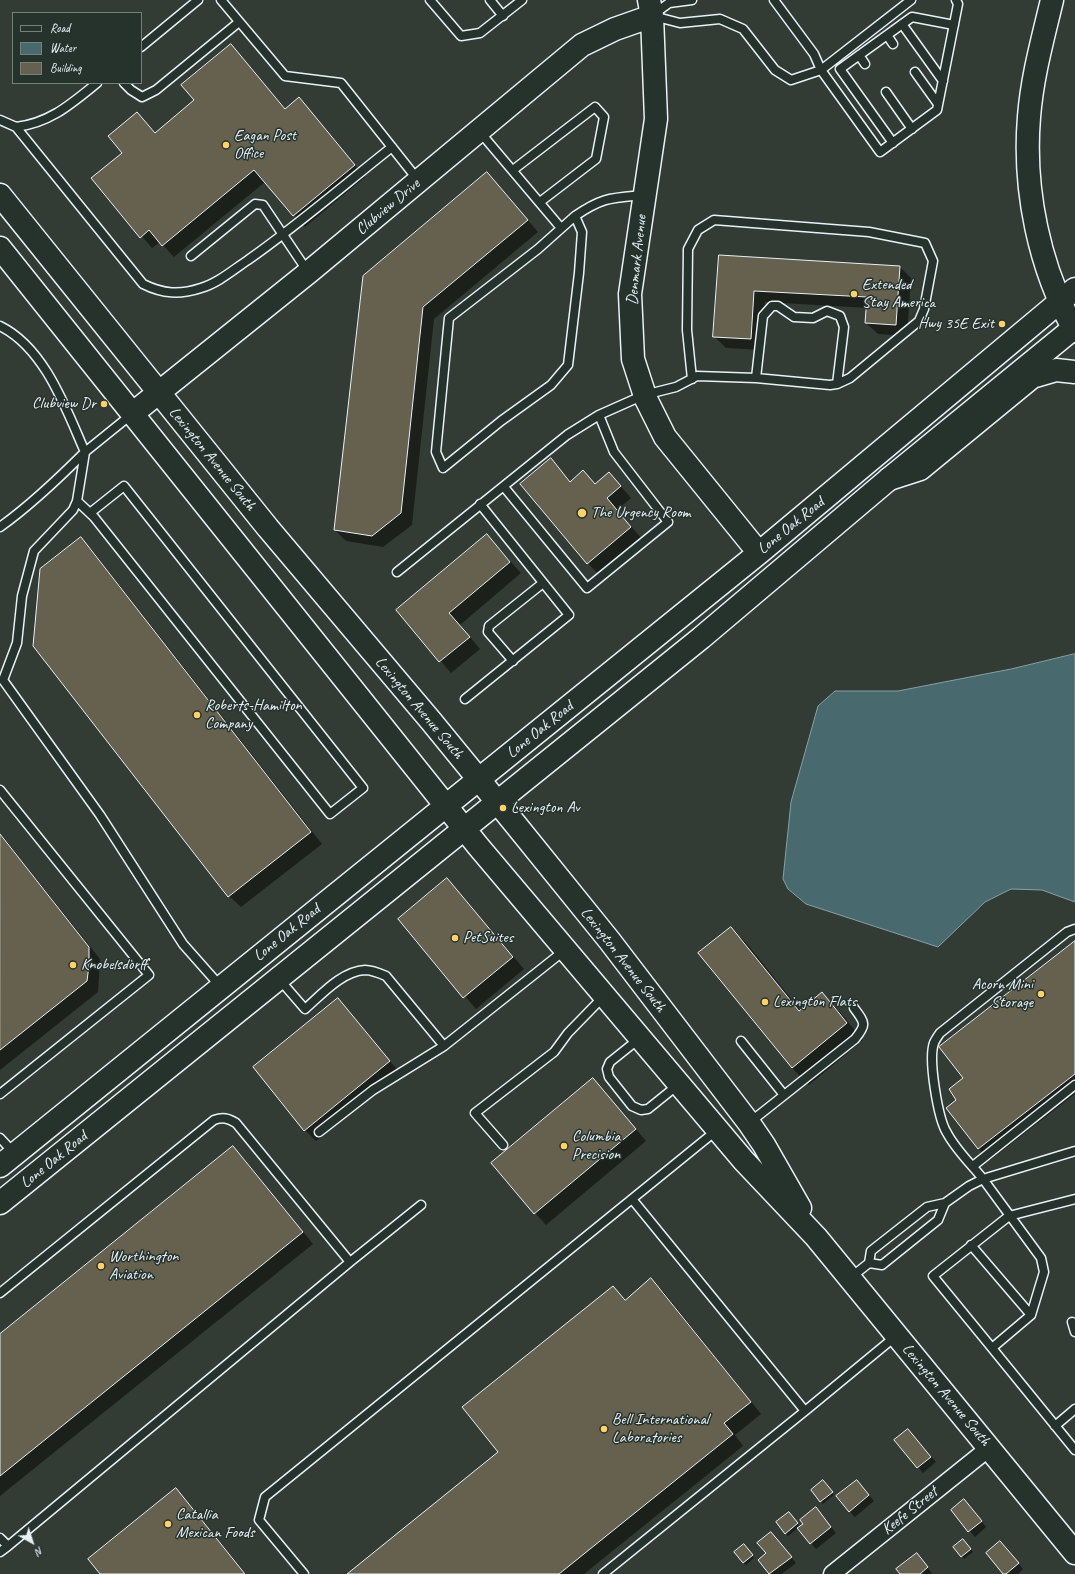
<!DOCTYPE html>
<style>
body{margin:0}
#map{position:relative;width:1075px;height:1574px;overflow:hidden;background:#333c34;font-family:Caveat,sans-serif}
canvas{display:block}
.legend{position:absolute;left:12px;top:12px;width:130px;height:72px;box-sizing:border-box;background:#26332d;border:1px solid #747f7e;margin:0;padding:5px 7px;list-style:none;font-size:12px;color:#e8f1f8}
.legend li{display:flex;align-items:center;gap:8px;height:20px}
.legend b{width:20px;border:1px solid #747f7e}
.north{position:absolute;left:12px;top:1522px;width:40px;height:40px;-webkit-text-stroke:3px #26332d;paint-order:stroke;rotate:141deg;font-size:11px;font-weight:700;line-height:16px;text-align:center;color:#e8f1f8}
.north::after{content:'';display:block;margin:auto;width:14px;height:18px;background:#e8f1f8;clip-path:polygon(50% 0,100% 100%,50% 72%,0 100%)}
</style>
<div id="map">
<canvas width="1075" height="1574"></canvas>
<ul class="legend">
<li><b style="height:5px;background:#26332d"></b>Road</li>
<li><b style="height:11px;background:#486a6e"></b>Water</li>
<li><b style="height:11px;background:#65614e"></b>Building</li>
</ul>
<div class="north">N</div>
</div>
<script>
const c = document.querySelector('canvas').getContext('2d');
c.lineJoin = 'round';
function fill(path, color) {
  c.fillStyle = color;
  c.fill(path, 'evenodd');
}
function stroke(path, color, width, dash) {
  c.strokeStyle = color;
  c.lineWidth = width;
  c.lineCap = dash ? 'butt' : 'round';
  c.setLineDash(dash || []);
  c.stroke(path);
}
function label(font, color, halo, rows, align = 'center') {
  c.font = font + ' Caveat,sans-serif';
  c.lineWidth = 3;
  c.setLineDash([]);
  c.textBaseline = 'middle';
  c.strokeStyle = halo;
  c.fillStyle = color;
  for (const [text, x, y, turn = 0] of rows) {
    c.save();
    c.translate(x, y);
    c.rotate((+turn || 0) * Math.PI / 180);
    c.textAlign = isNaN(turn) ? turn : align;
    if (halo) c.strokeText(text, 0, 0);
    c.fillText(text, 0, 0);
    c.restore();
  }
}
const water = new Path2D(`
 M1075,654V902L1042,890L1011,889L985,902L938,947L806,904L788,889L783,879L791,802L818,706L835,691H898L1011,669Z`);
fill(water, '#486a6e');
stroke(water, '#88a0a5', 1);
fill(new Path2D(`
 M231,45L286,109L299,99L365,177L305,227L265,182L174,257L160,242L152,248L93,179L123,153L137,113L156,133L195,100Z
 M487,173L538,232L434,319L412,525L383,547L346,541L335,530L364,276Z
 M720,256L900,267L911,278L907,336L878,334L866,323L867,308L765,302L762,350L726,348L714,336Z
 M551,460L571,482L583,472L596,484L609,473L631,498L617,510L642,539L599,575L588,563Z
 M487,536L521,573L460,625L480,649L451,673L398,611Z
 M80,538L92,550L322,844L241,907L229,896Z
 M0,833L100,959L98,992L0,1070Z
 M447,879L524,969L476,1009L399,920Z
 M731,928L748,945L801,1011L822,994L839,1011L863,1040L809,1085L792,1068Z
 M1075,942V1094L990,1160L979,1149L947,1108L958,1100L965,1078Z
 M338,999L400,1073L316,1141L305,1130Z
 M593,1079L646,1141L546,1225L535,1213Z
 M233,1147L244,1159L313,1244L0,1496V1335Z
 M651,1280L663,1291L761,1414L735,1435L743,1446L584,1574H348L500,1452L613,1287L626,1300Z
 M908,1430L936,1462L923,1473L918,1467Z
 M825,1484L834,1495L823,1504L812,1490Z
 M862,1487L874,1501L855,1517L849,1511Z
 M176,1490L187,1501L246,1574H101Z
 M969,1506L986,1527L975,1537L952,1510Z
 M821,1514L836,1533L816,1549L798,1528L788,1536L777,1522L791,1516L800,1527Z
 M771,1533L796,1563L782,1574H770L759,1560L767,1554Z
 M1000,1542L1023,1569L1018,1574H1004Z
 M965,1543L973,1552L964,1559L954,1547Z
 M746,1548L754,1558L746,1565L743,1563Z
 M922,1559L932,1574H901Z`), '#0007');
const building = new Path2D(`
 M231,44L285,109L299,97L355,165L293,216L254,170L162,246L149,230L140,238L91,178L122,153L108,136L137,112L155,133L194,100L181,85Z
 M487,172L528,220L423,307L401,513L372,536L334,530L363,276Z
 M719,255L900,266L896,325L865,323L867,297L754,291L751,339L713,337Z
 M551,458L570,482L583,470L595,484L609,472L621,486L607,498L631,527L587,564L520,484Z
 M487,534L510,562L449,613L470,637L439,662L396,610Z
 M81,537L311,832L228,897L33,646L40,569Z
 M0,834L89,947V965L87,981L0,1050Z
 M447,878L513,957L463,998L398,919Z
 M731,927L799,1011L822,992L847,1023L792,1068L698,953Z
 M1075,941V1074L978,1149L946,1108L956,1100L949,1089L963,1078L939,1047Z
 M338,998L390,1061L304,1131L253,1067Z
 M593,1078L636,1129L534,1214L491,1163Z
 M233,1146L303,1232L0,1476V1334Z
 M651,1278L751,1402L724,1423L733,1434L559,1574H347L498,1452L462,1407L613,1286L625,1300Z
 M908,1429L931,1457L917,1468L894,1440Z
 M823,1480L833,1492L820,1502L811,1490Z
 M857,1480L869,1495L849,1512L836,1496Z
 M176,1488L245,1574H100L88,1559Z
 M964,1499L982,1521L968,1532L951,1510Z
 M816,1507L831,1527L810,1544L797,1528L803,1524L800,1520Z
 M789,1512L798,1523L785,1534L776,1522Z
 M771,1532L792,1557L769,1574L758,1560L766,1553L757,1543Z
 M963,1539L971,1549L961,1557L953,1547Z
 M1000,1541L1019,1563L1006,1574H1003L986,1553Z
 M744,1544L753,1555L743,1563L734,1552Z
 M917,1553L928,1567L920,1574H900L896,1569Z`);
fill(building, '#65614e');
stroke(building, '#e8f1f8', 1);
const lane = new Path2D(`
 M221,0L285,76L341,83L418,180
 M430,0L461,36L480,33L522,0
 M490,0L503,16
 M774,0L814,54L821,70L880,152L937,110L958,4L956,0
 M654,14L669,3L692,0
 M653,16L680,23L720,19L743,29L775,70L791,80L821,70L911,0
 M902,24L943,81
 M887,35L893,44
 M141,47L198,0
 M859,55L865,64
 M915,72L938,104
 M124,83L131,90L142,97L156,90L239,22
 M886,92L912,129
 M0,120L16,127L143,284C163,294 180,295 201,288C218,283 233,270 248,260C298,225 344,185 392,147
 M16,127C50,123 71,104 97,83
 M479,131L561,228
 M893,143L840,69L912,17L954,25
 M513,170L595,107L604,117L596,159L540,202
 M575,216L538,249L449,318L436,452L443,468L501,421L551,385L568,365L579,273L582,232L575,216C603,197 611,198 644,195
 M191,256L255,204L263,205L308,272
 M0,326C45,348 66,409 85,452L132,414
 M756,378L763,316L772,306H778L794,317L813,318L827,311L840,316L844,327L837,384
 M85,452L77,501L94,517L330,814L363,788L124,486L90,513
 M504,487L587,588L668,522L614,452L599,415
 M77,501L73,510L34,551L22,596L17,643L3,680L100,815L183,944L221,987
 M0,527C31,505 58,479 85,452
 M397,572L567,435L599,415L644,395L676,387L697,376L756,378L830,385L837,384L850,378L919,321L924,309L933,261L925,243L869,232L714,220L698,230L688,249L687,330L692,379
 M513,661L488,632L489,626L543,583
 M465,699L569,615L480,504
 M0,790L149,975L0,1094
 M1075,929L1067,932L940,1033C938,1036 935,1040 934,1043C928,1059 938,1119 947,1133C956,1150 971,1164 983,1179L1075,1151
 M279,979L305,1009C321,995 342,971 365,970C372,970 379,973 386,976L444,1046L565,950
 M640,1038L610,1062L607,1069L609,1077L632,1106L641,1110L648,1109L679,1084
 M741,1041L784,1095
 M749,1123L855,1039C867,1024 865,1023 854,1008
 M717,1130L632,1199L805,1411L896,1336
 M319,1132L373,1090L444,1046
 M0,1138L14,1153
 M503,1145L475,1113L554,1052L568,1033L604,996
 M973,1166L1075,1085
 M945,1203L969,1186L983,1179L1041,1258L1044,1272L1031,1315L992,1348L933,1276L1009,1216L1075,1199
 M971,1245L1031,1315
 M850,1278L869,1263L871,1251L927,1207L945,1203L938,1220L882,1265L869,1263
 M0,1293L214,1120C223,1117 228,1118 236,1123L350,1262L421,1205
 M1072,1322L1075,1332
 M992,1348L1075,1450
 M1055,1426L1075,1409
 M0,1538L8,1546L350,1262
 M0,1552L8,1546
 M304,1574L259,1520L265,1497L632,1199
 M603,1574L805,1411`);
const street = new Path2D(`
 M832,1574L989,1448`);
const secondary = new Path2D(`
 M649,0L652,16L656,119L630,294L633,359L646,399L665,437L759,553
 M0,195L268,528L431,721L516,825L609,940L749,1123L764,1145L800,1208
 M0,248L478,846L744,1161L816,1237L1075,1553
 M132,414L309,272L582,45L615,29L652,16
 M0,1166L759,553L1075,289
 M0,1203L701,638L889,479L1075,327`);
const highway = new Path2D(`
 M1052,0C1043,38 1032,77 1029,117C1023,189 1039,268 1075,331
 M889,479L920,469L1032,377L1056,370L1075,372`);
stroke(lane, '#e8f1f8', 11);
stroke(street, '#e8f1f8', 19);
stroke(secondary, '#e8f1f8', 25);
stroke(highway, '#e8f1f8', 25);
stroke(lane, '#26332d', 8);
stroke(street, '#26332d', 16);
stroke(secondary, '#26332d', 22);
stroke(highway, '#26332d', 22);
for (const [x, y, r, color] of [
 [226,145,4,"#ffd166"],
 [854,294,4,"#ffd166"],
 [1002,324,4,"#ffd166"],
 [104,404,4,"#ffd166"],
 [582,513,5,"#ffd166"],
 [197,715,4,"#ffd166"],
 [503,808,4,"#ffd166"],
 [455,938,4,"#ffd166"],
 [73,965,4,"#ffd166"],
 [1041,994,4,"#ffd166"],
 [765,1002,4,"#ffd166"],
 [564,1146,4,"#ffd166"],
 [101,1266,4,"#ffd166"],
 [604,1429,4,"#ffd166"],
 [168,1524,4,"#ffd166"]
]) {
  const dot = new Path2D();
  dot.arc(x, y, r, 0, 2 * Math.PI);
  c.fillStyle = color;
  c.fill(dot);
  stroke(dot, '#26332d', 1.5);
}
label('16px', '#e8f1f8', '#26332d', [
 ["Eagan Post",234,136],
 ["Office",234,154],
 ["Extended",862,285],
 ["Stay America",862,303],
 ["Hwy 35E Exit",994,324,"right"],
 ["Clubview Dr",96,404,"right"],
 ["The Urgency Room",591,513],
 ["Roberts-Hamilton",205,706],
 ["Company",205,724],
 ["Lexington Av",511,808],
 ["PetSuites",463,938],
 ["Knobelsdorff",81,965],
 ["Acorn Mini",1033,985,"right"],
 ["Storage",1033,1003,"right"],
 ["Lexington Flats",773,1002],
 ["Columbia",572,1137],
 ["Precision",572,1155],
 ["Worthington",109,1257],
 ["Aviation",109,1275],
 ["Bell International",612,1420],
 ["Laboratories",612,1438],
 ["Catallia",176,1515],
 ["Mexican Foods",176,1533]
], 'left');
label('16px', '#e8f1f8', '#26332d', [
 ["Clubview Drive",388,207,-40],
 ["Denmark Avenue",637,260,-84],
 ["Lexington Avenue South",212,459,51],
 ["Lone Oak Road",791,526,-39],
 ["Lexington Avenue South",419,708,50],
 ["Lone Oak Road",540,730,-39],
 ["Lone Oak Road",287,933,-39],
 ["Lexington Avenue South",623,960,52],
 ["Lone Oak Road",54,1160,-39],
 ["Lexington Avenue South",946,1395,50],
 ["Keefe Street",910,1511,-39]
]);
</script>
